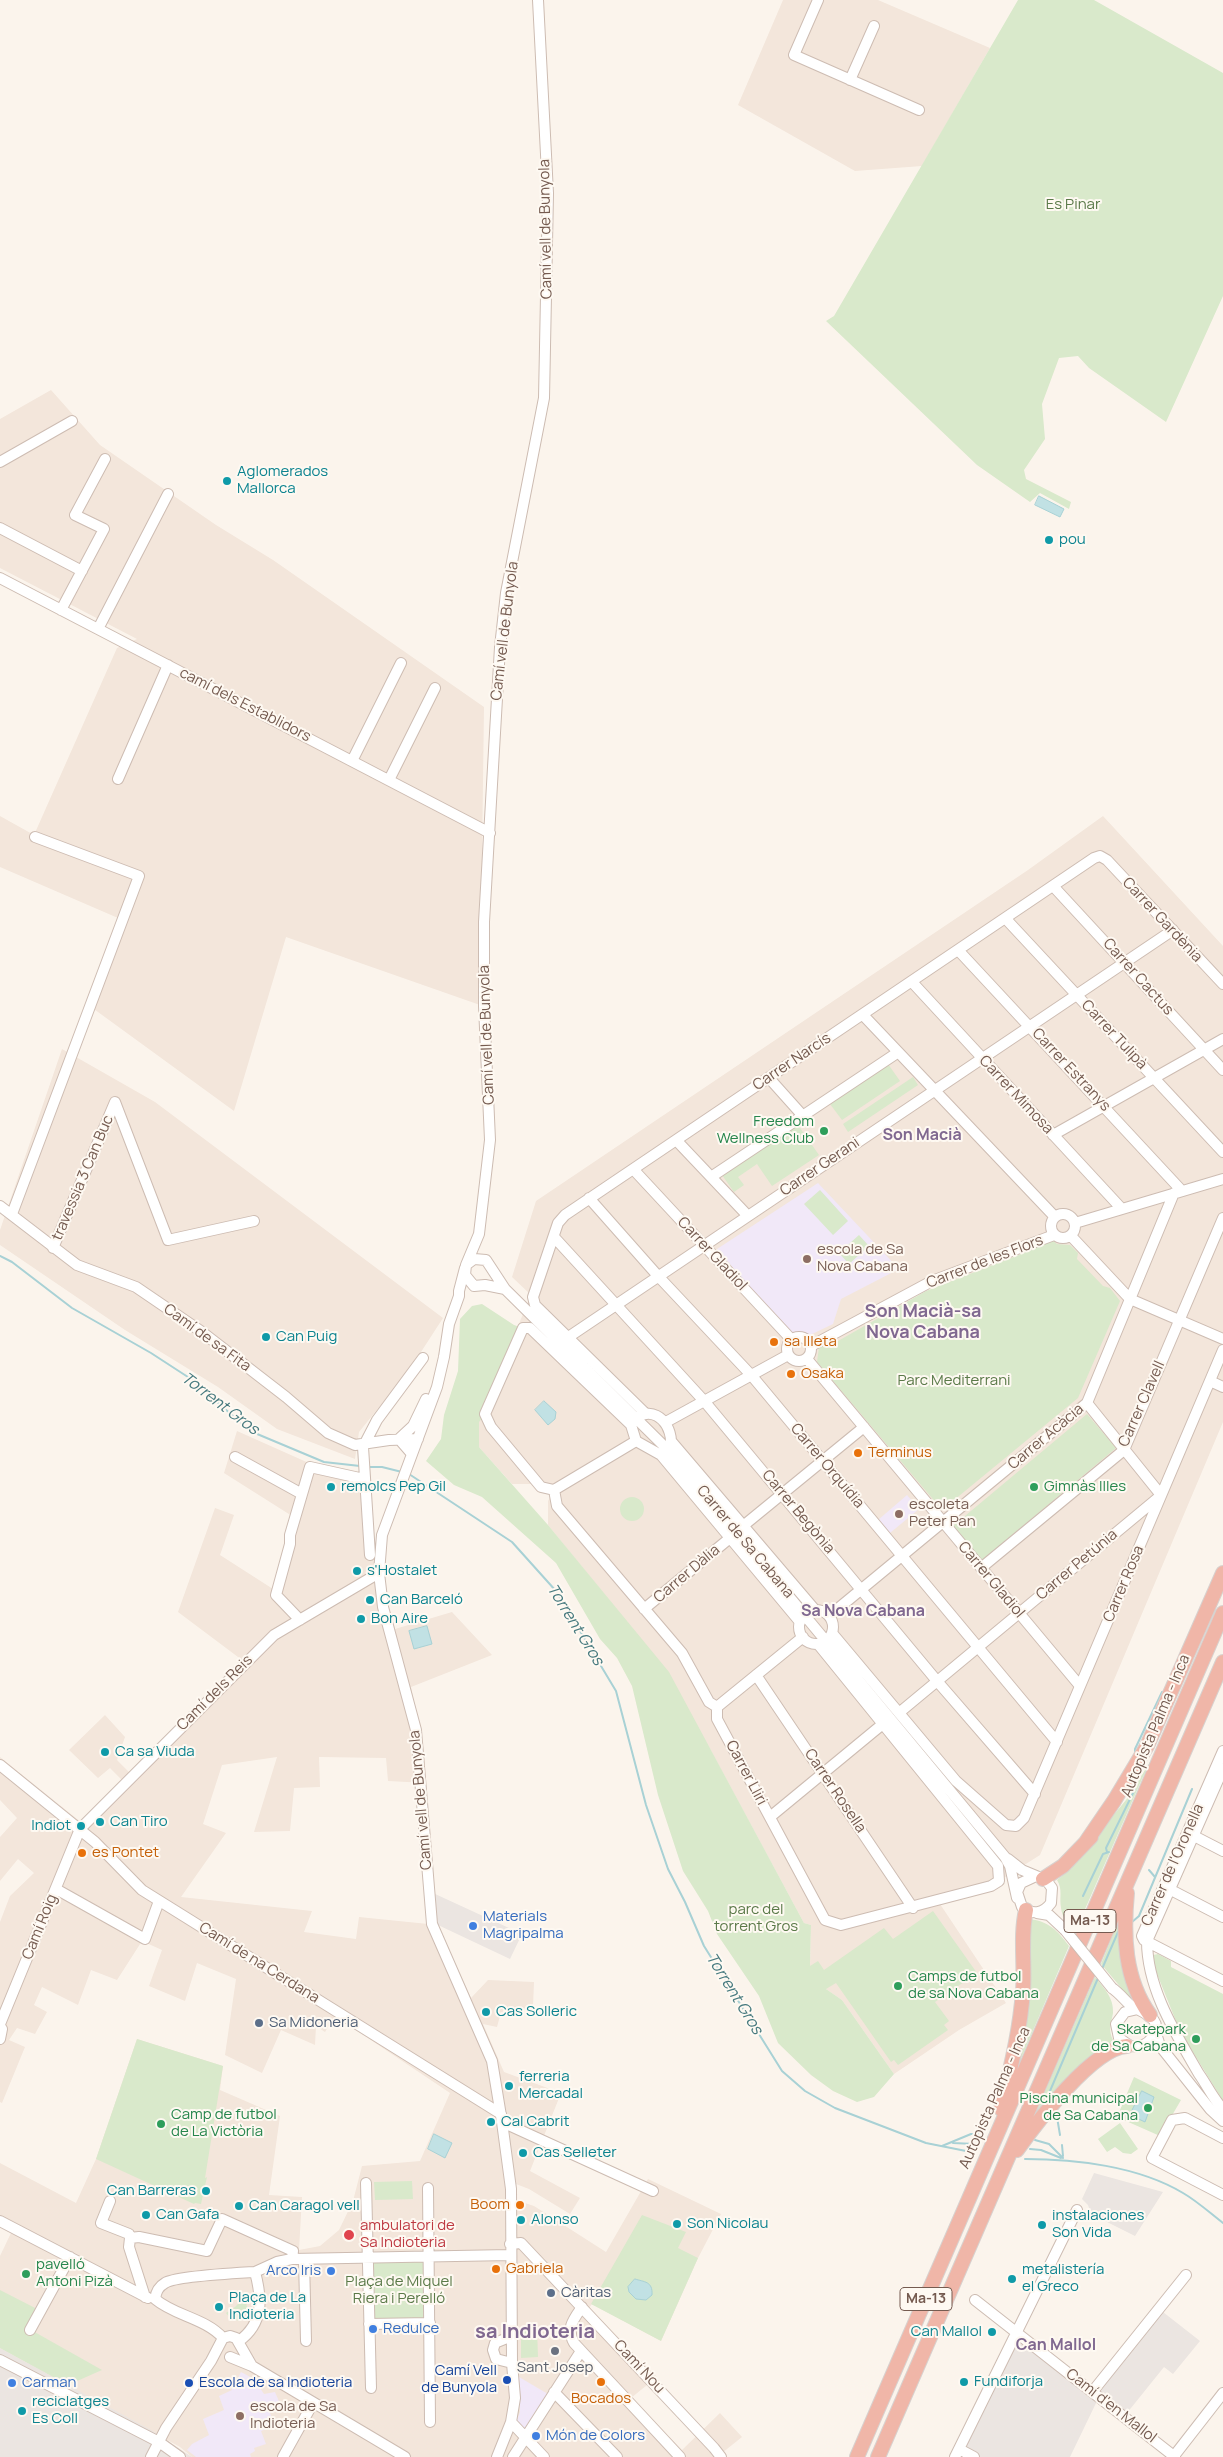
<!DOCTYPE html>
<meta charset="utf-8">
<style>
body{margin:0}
canvas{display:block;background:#fbf4ec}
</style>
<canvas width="1223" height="2457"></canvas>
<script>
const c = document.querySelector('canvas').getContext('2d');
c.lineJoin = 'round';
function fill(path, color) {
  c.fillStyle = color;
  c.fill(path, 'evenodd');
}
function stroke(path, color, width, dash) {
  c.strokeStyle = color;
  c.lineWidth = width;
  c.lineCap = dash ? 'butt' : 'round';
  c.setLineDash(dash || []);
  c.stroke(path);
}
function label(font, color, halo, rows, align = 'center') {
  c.font = font + ' Manrope,sans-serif';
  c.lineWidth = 4;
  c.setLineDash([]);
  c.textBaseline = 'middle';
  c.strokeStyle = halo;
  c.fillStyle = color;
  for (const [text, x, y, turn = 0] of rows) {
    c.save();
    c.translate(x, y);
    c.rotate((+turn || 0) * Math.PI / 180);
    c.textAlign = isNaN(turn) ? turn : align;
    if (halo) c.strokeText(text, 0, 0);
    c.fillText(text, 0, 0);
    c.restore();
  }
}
fill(new Path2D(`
 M783,0H878L990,48L922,166L855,171L738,105Z
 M51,390L100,445L216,525L273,560L484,707L480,1005L286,937L234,1111L87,1004L118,918L0,867V816L34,835L117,648L137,639L0,568V419Z
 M1103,816L1223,946V1422L1040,1855L999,1881L938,1901L1006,2003L959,2030L894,2074L842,2000L826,1989L810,1966L811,1925L804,1923L709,1747L641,1640L548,1525V1501L554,1490L535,1484H512L479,1447V1419L531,1295L512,1277L536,1201L1028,870ZM1015,1251L824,1340L928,1283Z
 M62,1049L155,1102L443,1318L410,1369L359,1432L355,1459L277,1429L218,1387L125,1330L0,1245V1230Z
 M237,1431L311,1464L369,1475L370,1515L379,1573L395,1629L452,1612L492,1655L411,1687L424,1751L426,1783L388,1781L386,1758L319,1757L320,1787L294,1788L290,1831L254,1832L277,1757L222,1765L203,1824L226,1833L181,1897L312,1911L304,1932L356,1939L359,1917L438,1925L471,1998L488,1980L534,1982L533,2007L501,2012L497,2027L483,2024L504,2072L561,2093L530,2171L580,2198L570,2214L529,2189L516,2184V2200L534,2206L606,2252L648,2179L721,2214L698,2258L661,2341L592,2304L589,2308L657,2377L631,2398L682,2450L720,2413L742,2437L717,2457H192L180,2447L0,2348V2256L11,2233L0,2227V2163L76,2203L96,2159L137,2039L223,2066L220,2090L280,2116L269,2195L302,2197L299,2250L320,2246L339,2230L353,2201L362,2166L420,2161L450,2093L335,2016L325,2032L316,2026L315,2045L281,2030L262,2073L225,2055L236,1979L197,1963L185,2001L149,1986L162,1950L142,1941L117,1980L91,1970L78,2005L42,1987L34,2005L47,2012L35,2034L17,2028L9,2040L25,2047L2,2103L0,2102V1922L10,1896L34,1873L18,1859L0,1881V1837L17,1818L0,1800V1757L82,1823L122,1780L110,1768L98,1778L69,1750L105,1715L125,1737L117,1760L130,1773L242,1660L178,1612L215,1508L234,1515L220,1555L273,1589L292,1516L224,1473Z`), '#f3e6db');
fill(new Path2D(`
 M433,1893L522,1934L510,1959L438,1925Z
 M1094,2173L1163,2192L1135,2236L1091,2214L1088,2205L1082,2199Z
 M1163,2312L1200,2341L1173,2374L1164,2367L1127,2413L1099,2391Z
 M1019,2339L1097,2401L1070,2457H961Z
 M0,2348L151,2430L192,2457H0Z`), '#ebe5e1');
fill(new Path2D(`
 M818,1183L899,1269L841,1299L833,1324L810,1335L793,1338L717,1249Z
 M907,1495L919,1509L890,1533L878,1520Z
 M241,2372L254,2379L264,2394L275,2392L281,2406L270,2413L275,2426L261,2431L266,2444L254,2448L255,2451L250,2454L251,2457H196L187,2450L192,2444L209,2435L203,2419L224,2410L219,2396L232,2390L230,2385L236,2382Z
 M519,2377L548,2394L525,2431L516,2422L520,2412Z`), '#f1e8f8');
fill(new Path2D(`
 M1018,0H1094L1223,73V296L1166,422L1089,368L1078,356L1059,358L1042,404L1045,439L1024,470L1026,479L1071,502L1069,509L1040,493L1030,502L977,465L826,321L834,316Z
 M888,1064L900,1081L842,1120L830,1104Z
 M913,1077L918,1085L848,1132L843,1124Z
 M798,1125L819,1155L772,1186L757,1164L738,1177L744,1185L734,1192L722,1175Z
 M820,1190L848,1221L833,1235L804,1204Z
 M859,1235L869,1246L849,1264L839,1253Z
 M1051,1239L1057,1244L1070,1245L1078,1253L1077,1259L1103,1286L1110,1288L1120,1301L1078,1398L948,1505L937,1504L817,1362L819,1347L831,1339L838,1341L926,1291L1029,1251L1033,1245Z
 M482,1304L514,1325L523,1328L485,1414L479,1422V1447L548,1525L669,1672L804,1923L811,1925L810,1966L818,1961L824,1970L884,1928L893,1939L933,1911L977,1973L935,2002L949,2021L944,2025L948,2030L898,2065L894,2060L891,2062L836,1983L826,1989L842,2000L894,2074L874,2097L857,2102L833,2091L811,2075L778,2043L759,1996L717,1934L708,1911L683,1871L658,1795L632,1686L617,1658L600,1639L556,1563L482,1497L454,1485L426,1461L441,1439L444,1415L458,1371L460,1319L472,1306Z
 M1087,1414L1116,1448L982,1560L953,1526Z
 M620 1509a12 12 0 1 1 24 0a12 12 0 1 1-24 0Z
 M1152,1759L1142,1779L1075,1932C1069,1924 1062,1918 1061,1908C1059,1897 1063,1890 1057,1880L1072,1868L1071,1867L1126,1800Z
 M1028,1919C1049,1921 1057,1930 1069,1946L1012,2080Z
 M1119,1920L1134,2001L1128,1996L1101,1964Z
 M1158,1954L1171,1961V1967L1223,1994V2101L1180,2031L1151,1959L1153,1955Z
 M1095,1977C1104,1988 1114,1998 1113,2013C1111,2024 1108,2030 1113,2040L1095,2056L1033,2119Z
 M137,2039L223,2066L205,2178L207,2177L201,2204L195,2203L194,2204L96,2159Z
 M1134,2077L1181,2100L1160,2136L1117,2117Z
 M1120,2123L1138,2149L1131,2154L1123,2153L1115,2147L1107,2152L1098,2139Z
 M412,2181L413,2199L375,2200L374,2182Z
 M642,2215L686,2232L678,2248L698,2258L661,2341L591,2304Z
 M429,2257L430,2323L369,2324L367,2259Z
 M0,2290L41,2311L31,2330L102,2370L68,2385L0,2348Z
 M245,2297L247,2307L244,2318L240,2321L231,2319L226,2313L235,2307Z
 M521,2328H537L538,2357L521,2358Z`), '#d9e9cb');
const water = new Path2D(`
 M1039,496L1064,509L1060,517L1035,505Z
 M544,1401L556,1412L555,1419L548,1425L535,1410Z
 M427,1626L432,1644L414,1649L409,1631Z
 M1142,2091L1154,2097L1145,2122L1130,2115Z
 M434,2134L452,2143L445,2158L428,2149Z
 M635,2279C644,2282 653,2281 652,2295L646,2300L636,2299L629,2292L628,2287Z`);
fill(water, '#c1e1e4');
stroke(water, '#a8d1d5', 1);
stroke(new Path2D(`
 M0,1256L12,1262L72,1308L151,1353L191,1379L250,1431L324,1462L360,1466
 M367,1467H382L402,1472
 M409,1474L512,1542L556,1591L616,1691L646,1805L668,1869L685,1902L704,1946L782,2071L805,2091L835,2108L926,2143L971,2152
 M1135,1754V1749L1162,1692
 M1107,1852L1106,1848L1135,1789
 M1149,1870L1155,1877
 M1083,1896L1103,1854L1109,1852
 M1132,1922L1139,1916L1192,1789
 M1102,1969L1118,1932
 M1050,2091L1098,1978
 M1056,2111L1060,2135
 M1035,2140L1049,2144L1063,2158
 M953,2143L975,2144
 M1062,2145L1063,2156
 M942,2146L971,2134H978
 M1030,2149L1041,2150L1061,2158
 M1025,2159C1075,2159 1138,2166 1183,2193C1197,2201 1210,2213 1223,2223`), '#a8d1d5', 2);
const minor = new Path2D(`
 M818,0L794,55L919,110
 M850,80L874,26
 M0,462L72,421
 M0,528L82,571
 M0,578L490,833
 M61,610L104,529L75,515L105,459
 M98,629L168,494
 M352,761L401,663
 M118,779L168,665
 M389,780L435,688
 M1053,886L1223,1070
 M1005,918L1223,1152
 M958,950L1182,1191
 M912,982L1121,1208
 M863,1015L1055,1217
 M769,1078L803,1116
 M1053,1135L1223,1039
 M676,1140L748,1216
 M633,1169L791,1339
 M711,1177L897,1053
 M589,1198L658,1276L752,1376L1057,1742
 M0,1206L77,1265L136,1287L202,1332L286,1397L328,1433L355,1445L389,1440L418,1439
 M1051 1226a12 12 0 1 1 24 0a12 12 0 1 1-24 0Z
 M12,1214L139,876L35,837
 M1075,1223L1223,1179
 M1071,1236L1130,1299L1223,1339
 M554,1237L705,1402L937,1681L1035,1794
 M53,1248L115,1102L168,1240L254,1221
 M466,1265L479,1234L490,1140L484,1006V922L500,647L506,593L544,398L548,193L538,0
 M465,1268L459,1291V1296L449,1324L444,1357L437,1387L382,1535L379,1573L383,1607L416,1730L432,1924L492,2061L502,2122L511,2189L512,2363L515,2398L511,2422L497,2457
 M505,1289L485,1285L474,1286L465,1275L466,1265L474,1259L486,1260L505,1289L665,1447L1005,1857L1010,1866L1017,1898
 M787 1349a12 12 0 1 1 24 0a12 12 0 1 1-24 0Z
 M567,1338L1173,930
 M811,1346L932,1281L1054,1235
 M807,1359L1080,1686
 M1210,1381L1223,1387
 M1087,1403L1161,1495
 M645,1413L535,1305L533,1297L558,1223L565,1215L1094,858L1100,856L1107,860L1223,984
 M666,1422L788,1355
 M412,1454L399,1439L413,1426L426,1399
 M235,1457L302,1494
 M554,1490L557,1506L682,1653L709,1702L717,1707V1719L825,1920L841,1925L991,1886L999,1881L998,1866L818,1644
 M554,1490L541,1487L491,1427L485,1414L523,1328H530L631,1425
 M554,1490L636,1441
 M743,1526L864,1427
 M370,1555L363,1447L377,1420L423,1358
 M981,1568L1124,1450L1223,1218
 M644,1609L730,1538
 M799 1627a17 17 0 1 1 34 0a17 17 0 1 1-34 0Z
 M829,1616L1087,1403L1174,1193
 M300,1620L276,1595L290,1544V1535L310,1467L364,1479
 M800,1622L661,1455L636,1441L631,1425C647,1402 670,1418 671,1441L815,1610
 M832,1633L956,1781L1006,1825L1016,1826L1024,1818L1223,1350
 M756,1675L913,1908
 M717,1707L803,1637
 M900,1712L1159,1497
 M1223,1751L1142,1936L1144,1940L1223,1981
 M0,1765L95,1842L142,1890L501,2114
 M1223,1769L1147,1941C1147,1989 1176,2034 1199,2074C1207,2085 1213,2099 1223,2109
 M770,1817L884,1723
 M1194,1836L1223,1851
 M1008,1859L1022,1870L1046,1880L1052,1888L1051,1903C1043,1914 1032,1915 1022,1907L1017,1892L1021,1883L1036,1876
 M56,1889L145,1939L159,1901
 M1171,1890L1223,1917
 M1037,1913L1049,1915L1065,1930
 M1112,1988C1118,1992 1123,1998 1129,2004C1138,2012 1168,2017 1151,2039C1146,2046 1138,2047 1130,2046L1119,2038L1116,2024L1125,2012L1138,2009
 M0,2024L80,1829L274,1635L379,1573
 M0,2026L2,2029L0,2039
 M1155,2030L1160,2046L1210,2109L1223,2121
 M502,2122L653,2191
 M1223,2138L1185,2118L1172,2120L1152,2158L1223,2195
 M366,2183L371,2388
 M428,2188L430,2422
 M110,2201L101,2223L129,2234L130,2238
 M0,2221L148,2298
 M510,2244L521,2243L714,2448L721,2457
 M304,2260L306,2341
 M255,2272L277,2262L292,2259L510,2255
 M145,2297L129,2247L130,2238L139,2237L207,2251L222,2219L293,2251L292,2259
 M975,2300L1175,2457
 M582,2307C573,2320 566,2328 574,2343L680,2457
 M369,2324L430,2323
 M30,2330L70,2257
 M512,2336L495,2343L493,2350L496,2359L512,2363
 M223,2338C205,2318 175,2316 155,2299C156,2292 158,2287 165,2283C176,2276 239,2273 255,2272C262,2298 264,2323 239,2341
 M230,2357L252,2366L405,2457
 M0,2360L159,2442L180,2457
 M1093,2391L1186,2275
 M554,2392L617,2457
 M511,2422L544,2457
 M959,2449L974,2457
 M1174,2456L1223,2393
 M151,2457L166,2428L211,2361L223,2338L230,2336L236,2338L252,2366
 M283,2457L313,2403
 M513,2457L581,2351
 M955,2457L1077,2210`);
const highway = new Path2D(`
 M1086,1842L1114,1801L1147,1746L1223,1573
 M1043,1879L1063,1866L1091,1837
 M1127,1893C1123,1934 1124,1979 1150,2015
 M1001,2109C1010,2070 1020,2032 1023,1991C1025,1965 1020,1936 1026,1910
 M1017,2150C1037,2122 1093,2048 1127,2046
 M857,2457L1223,1613
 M878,2457L1223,1662`);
stroke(minor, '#cdbcb2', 12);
stroke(highway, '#d8d1ce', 16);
stroke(minor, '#fff', 10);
stroke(highway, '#f0b6a8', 14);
const minorBridge = new Path2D(`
 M1065,1930L1112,1988`);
stroke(minorBridge, '#cdbcb2', 12, []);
stroke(minorBridge, '#fff', 10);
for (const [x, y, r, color] of [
 [227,481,5,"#0f9aa8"],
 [1049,540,5,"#0f9aa8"],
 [824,1131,5,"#2e9e5b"],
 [807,1259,5,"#8d6e63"],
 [266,1337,5,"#0f9aa8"],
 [774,1342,5,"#e8710a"],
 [791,1374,5,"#e8710a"],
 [858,1453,5,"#e8710a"],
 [331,1487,5,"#0f9aa8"],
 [1034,1487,5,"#2e9e5b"],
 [899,1514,5,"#8d6e63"],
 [357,1571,5,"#0f9aa8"],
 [370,1600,5,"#0f9aa8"],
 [361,1619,5,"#0f9aa8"],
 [105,1752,5,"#0f9aa8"],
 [100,1822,5,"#0f9aa8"],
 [81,1826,5,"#0f9aa8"],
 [82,1853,5,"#e8710a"],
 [473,1926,5,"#3f7fe0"],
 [898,1986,5,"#2e9e5b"],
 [486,2012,5,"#0f9aa8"],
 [259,2023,5,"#5c6f8a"],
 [1196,2039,5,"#2e9e5b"],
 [509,2086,5,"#0f9aa8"],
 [1148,2108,5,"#2e9e5b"],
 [491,2122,5,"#0f9aa8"],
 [161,2124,5,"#2e9e5b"],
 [523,2153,5,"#0f9aa8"],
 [206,2191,5,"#0f9aa8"],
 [520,2205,5,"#e8710a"],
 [239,2206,5,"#0f9aa8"],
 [146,2215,5,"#0f9aa8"],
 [521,2220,5,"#0f9aa8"],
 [677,2224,5,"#0f9aa8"],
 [1042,2225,5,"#0f9aa8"],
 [349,2235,6,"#e0444e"],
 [496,2269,5,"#e8710a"],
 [331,2271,5,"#3f7fe0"],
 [26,2274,5,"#2e9e5b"],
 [1012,2279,5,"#0f9aa8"],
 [551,2293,5,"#5c6f8a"],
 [219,2307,5,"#0f9aa8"],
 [373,2329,5,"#3f7fe0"],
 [992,2332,5,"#0f9aa8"],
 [555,2351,5,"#6b7280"],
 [507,2380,5,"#1a4fb4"],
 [601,2382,5,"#e8710a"],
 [964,2382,5,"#0f9aa8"],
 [12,2383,5,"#3f7fe0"],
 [189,2383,5,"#1a4fb4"],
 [22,2411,5,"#0f9aa8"],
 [240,2416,5,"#8d6e63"],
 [536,2436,5,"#3f7fe0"]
]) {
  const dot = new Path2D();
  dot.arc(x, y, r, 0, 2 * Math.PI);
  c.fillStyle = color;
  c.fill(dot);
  stroke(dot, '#fef9f2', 2);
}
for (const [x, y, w] of [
 [1090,1921,52],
 [926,2299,52]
]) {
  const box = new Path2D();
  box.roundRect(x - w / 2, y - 11.5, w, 23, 4);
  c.fillStyle = '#fef9f2';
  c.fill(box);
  stroke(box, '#755b50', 1);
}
label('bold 14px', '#755b50', null, [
 ["Ma-13",1090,1921],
 ["Ma-13",926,2299]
]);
label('15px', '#5b7a49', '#fef9f2', [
 ["Es Pinar",1073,205],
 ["Parc Mediterrani",954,1381],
 ["parc del",756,1910],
 ["torrent Gros",756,1927],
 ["Plaça de Miquel",399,2282],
 ["Riera i Perelló",399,2299]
]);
label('15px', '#755b50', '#fef9f2', [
 ["Camí vell de Bunyola",546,229,-91],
 ["Camí vell de Bunyola",505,631,-83],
 ["camí dels Establidors",245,705,27],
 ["Carrer Gardènia",1162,920,47],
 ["Carrer Cactus",1138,977,48],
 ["Camí vell de Bunyola",487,1035,-92],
 ["Carrer Tulipà",1114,1035,47],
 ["Carrer Narcís",792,1062,-34],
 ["Carrer Estranys",1071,1070,47],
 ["Carrer Mimosa",1016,1095,47],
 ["Carrer Gerani",820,1167,-34],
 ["travessia 3 Can Buc",83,1178,-67],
 ["Carrer Gladiol",712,1254,47],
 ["Carrer de les Flors",985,1262,-21],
 ["Camí de sa Fita",207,1338,36],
 ["Carrer Clavell",1142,1404,-66],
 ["Carrer Acàcia",1046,1437,-40],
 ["Carrer Orquídia",827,1466,50],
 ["Carrer Begònia",798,1512,50],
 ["Carrer de Sa Cabana",745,1542,50],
 ["Carrer Petúnia",1077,1565,-40],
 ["Carrer Dàlia",687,1574,-40],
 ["Carrer Gladiol",991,1580,50],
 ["Carrer Rosa",1124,1584,-67],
 ["Camí dels Reis",215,1693,-45],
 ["Autopista Palma - Inca",1156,1726,-67],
 ["Carrer Lliri",746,1773,62],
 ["Carrer Rosella",835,1791,56],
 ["Camí vell de Bunyola",421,1800,-95],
 ["Carrer de l'Oronella",1173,1865,-66],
 ["Camí Roig",40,1927,-68],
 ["Camí de na Cerdana",259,1963,32],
 ["Autopista Palma - Inca",995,2098,-66],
 ["Camí Nou",639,2367,47],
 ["Camí d'en Mallol",1111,2406,38]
]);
label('15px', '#0d838f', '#fef9f2', [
 ["Aglomerados",237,472],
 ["Mallorca",237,489],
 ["pou",1059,540],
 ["Can Puig",276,1337],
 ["remolcs Pep Gil",341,1487],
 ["s'Hostalet",367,1571],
 ["Can Barceló",380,1600],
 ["Bon Aire",371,1619],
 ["Ca sa Viuda",115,1752],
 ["Can Tiro",110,1822],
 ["Indiot",71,1826,"right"],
 ["Cas Solleric",496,2012],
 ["ferreria",519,2077],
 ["Mercadal",519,2094],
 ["Cal Cabrit",501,2122],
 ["Cas Selleter",533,2153],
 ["Can Barreras",196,2191,"right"],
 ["Can Caragol vell",249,2206],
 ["Can Gafa",156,2215],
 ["instalaciones",1052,2216],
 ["Son Vida",1052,2233],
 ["Alonso",531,2220],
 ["Son Nicolau",687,2224],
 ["metalistería",1022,2270],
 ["el Greco",1022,2287],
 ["Plaça de La",229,2298],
 ["Indioteria",229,2315],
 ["Can Mallol",982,2332,"right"],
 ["Fundiforja",974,2382],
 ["reciclatges",32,2402],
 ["Es Coll",32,2419]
], 'left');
label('15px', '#27864d', '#fef9f2', [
 ["Freedom",814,1122,"right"],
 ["Wellness Club",814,1139,"right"],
 ["Gimnàs Illes",1044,1487],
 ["Camps de futbol",908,1977],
 ["de sa Nova Cabana",908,1994],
 ["Skatepark",1186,2030,"right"],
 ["de Sa Cabana",1186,2047,"right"],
 ["Piscina municipal",1138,2099,"right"],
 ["de Sa Cabana",1138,2116,"right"],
 ["Camp de futbol",171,2115],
 ["de La Victòria",171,2132],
 ["pavelló",36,2265],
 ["Antoni Pizà",36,2282]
], 'left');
label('15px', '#785e54', '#fef9f2', [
 ["escola de Sa",817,1250],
 ["Nova Cabana",817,1267],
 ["escoleta",909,1505],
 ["Peter Pan",909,1522],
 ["escola de Sa",250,2407],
 ["Indioteria",250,2424]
], 'left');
label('15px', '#c56008', '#fef9f2', [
 ["sa Illeta",784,1342],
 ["Osaka",801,1374],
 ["Terminus",868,1453],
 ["es Pontet",92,1853],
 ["Boom",510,2205,"right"],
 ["Gabriela",506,2269],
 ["Bocados",601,2399,"center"]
], 'left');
label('15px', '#366cbe', '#fef9f2', [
 ["Materials",483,1917],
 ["Magripalma",483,1934],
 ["Arco Iris",321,2271,"right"],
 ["Redulce",383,2329],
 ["Carman",22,2383],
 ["Món de Colors",546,2436]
], 'left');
label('15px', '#4e5e75', '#fef9f2', [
 ["Sa Midoneria",269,2023],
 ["Càritas",561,2293]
], 'left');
label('15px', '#be3a42', '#fef9f2', [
 ["ambulatori de",360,2226],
 ["Sa Indioteria",360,2243]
], 'left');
label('15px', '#5b616d', '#fef9f2', [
 ["Sant Josep",555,2368]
]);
label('15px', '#164399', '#fef9f2', [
 ["Camí Vell",497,2371],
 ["de Bunyola",497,2388],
 ["Escola de sa Indioteria",199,2383,"left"]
], 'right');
label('bold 16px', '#806890', '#fef9f2', [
 ["Son Macià",922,1136],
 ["Sa Nova Cabana",863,1612],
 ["Can Mallol",1056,2346]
]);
label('italic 16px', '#477a7f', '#fef9f2', [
 ["Torrent Gros",220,1404,37],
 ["Torrent Gros",575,1625,58],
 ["Torrent Gros",734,1994,58]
]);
label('bold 18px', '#806890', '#fef9f2', [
 ["Son Macià-sa",923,1312],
 ["Nova Cabana",923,1333]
]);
label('bold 20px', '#806890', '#fef9f2', [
 ["sa Indioteria",535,2332]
]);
</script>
